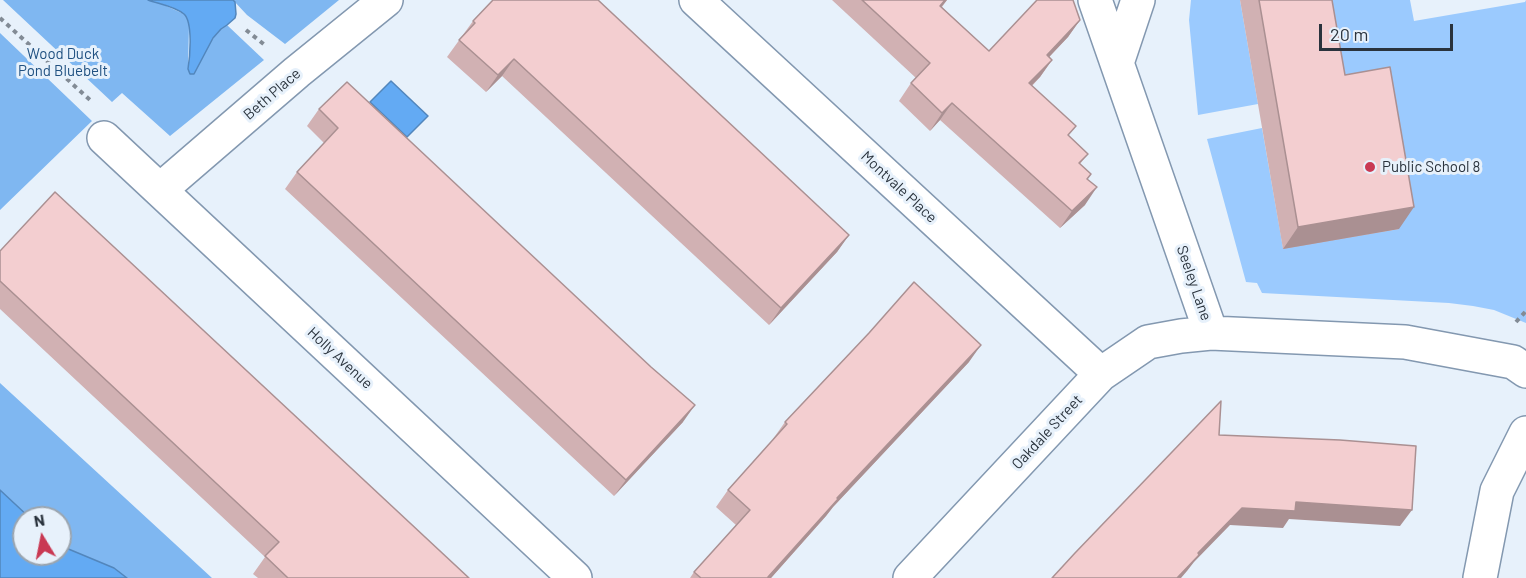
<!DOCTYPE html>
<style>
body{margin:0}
#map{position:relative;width:1526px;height:578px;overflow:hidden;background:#e7f1fb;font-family:Barlow,sans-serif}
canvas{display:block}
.north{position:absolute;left:12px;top:506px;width:60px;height:60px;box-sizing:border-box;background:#e7f1fb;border:2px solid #9ba5af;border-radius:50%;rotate:350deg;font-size:16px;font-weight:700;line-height:24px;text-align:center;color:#2a333d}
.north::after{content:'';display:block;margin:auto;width:21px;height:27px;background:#c93953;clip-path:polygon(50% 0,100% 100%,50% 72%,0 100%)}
.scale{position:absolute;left:1319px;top:24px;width:134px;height:27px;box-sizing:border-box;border:3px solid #2a333d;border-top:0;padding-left:8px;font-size:18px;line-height:21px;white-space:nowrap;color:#2a333d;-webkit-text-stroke:4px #e7f1fb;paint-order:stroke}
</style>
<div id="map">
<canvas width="1526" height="578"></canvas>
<div class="north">N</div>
<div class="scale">20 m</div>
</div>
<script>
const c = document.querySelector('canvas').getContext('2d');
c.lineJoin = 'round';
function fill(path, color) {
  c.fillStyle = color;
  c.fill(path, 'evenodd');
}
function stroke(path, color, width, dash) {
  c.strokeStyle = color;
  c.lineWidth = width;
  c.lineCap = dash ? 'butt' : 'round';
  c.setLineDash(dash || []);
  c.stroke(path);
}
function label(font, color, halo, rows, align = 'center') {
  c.font = font + ' Barlow,sans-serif';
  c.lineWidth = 6;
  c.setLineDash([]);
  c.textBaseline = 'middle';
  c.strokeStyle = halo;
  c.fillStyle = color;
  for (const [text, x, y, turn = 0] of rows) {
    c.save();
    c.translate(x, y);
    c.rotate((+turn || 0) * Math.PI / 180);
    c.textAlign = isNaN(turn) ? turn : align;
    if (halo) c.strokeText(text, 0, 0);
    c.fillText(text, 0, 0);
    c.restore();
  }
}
fill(new Path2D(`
 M1191,0H1240L1258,104L1198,115L1189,20Z
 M1313,0H1410L1414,21L1525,2L1526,0V323L1494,310L1473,306L1449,303L1262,293L1257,283L1246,282L1207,139L1262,128L1283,248L1399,229L1330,96Z`), '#9bcafe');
fill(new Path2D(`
 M3,0H148L162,4L186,15L189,25L188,69L194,73C204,57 211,34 227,25L264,60L170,136L122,93L112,102Z
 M233,0H339L285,44L247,15Z
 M0,33L92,121L0,210Z
 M0,383L212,578H127L114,568L66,548L60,543V518L29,517L0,490Z`), '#7fb7f1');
const water = new Path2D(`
 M148,0H233L235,2L236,14L235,18L227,25L221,29L213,38L194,74H190L188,69C190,57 193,22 184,14C174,6 159,4 148,0Z
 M391,81L428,116L407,137L370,102Z
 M0,490L30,518H24V554H60V543L66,548L114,568L127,578H0Z`);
fill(water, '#63aaf3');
stroke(water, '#5286bc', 1.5);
const minor = new Path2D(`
 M696,0L1101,374
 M1095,0L1211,333
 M1117,63L1138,0
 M104,138L575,578
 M160,190L297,72L386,0
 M910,578L1101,374L1148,342L1181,336L1211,333L1405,342L1513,362L1526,371
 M1480,578L1497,491L1526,433`);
stroke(minor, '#8398b0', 36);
stroke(new Path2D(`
 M0,18L90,100
 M246,30L266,46
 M1516,322L1526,311`), '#828b95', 4, [4.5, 4.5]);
stroke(minor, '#fff', 33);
fill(new Path2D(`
 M832,0H947L942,7L989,51L1080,20L1068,37L1049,57L1052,60L1040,77L1032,86L1069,136L1088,154L1080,164L1088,179L1085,205L1060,228L940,120L930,131L899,101L911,83L916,78Z
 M1240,0H1332L1345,75L1399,229L1283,249Z
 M473,21L849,235L837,252L769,325L502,76L486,92L447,57Z
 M319,109L683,422L614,496L285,189L297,172L324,143L307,126Z
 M0,251L469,578H258L253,574L265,557L0,309Z
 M969,362L833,507L826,516L771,578H690L694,572L736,525L716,507L728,490L773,440V439L785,422Z`), '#d1b1b3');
fill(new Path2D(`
 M945,0H947L928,23L940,6Z
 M1080,20L1068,37L1035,72L1047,55Z
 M514,59L502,76L486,92L498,75Z
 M1052,60L1040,77L1017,100L1029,83Z
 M952,103L940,120L930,131L942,113Z
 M1097,187L1085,205L1060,228L1072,211Z
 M1414,207L1399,229L1283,249L1298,227Z
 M849,235L837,252L769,325L781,308Z
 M981,345L969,362L833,507L826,516L771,578H768L837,498Z
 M695,405L683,422L614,496L626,480Z
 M1296,502L1412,510L1400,526L1289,519L1283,528L1230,525L1194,562L1187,571L1181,578H1177L1198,553L1242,508Z`), '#aa9092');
const building = new Path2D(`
 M493,0H598L849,235L781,308L514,59L498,75L459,40L475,23L473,21Z
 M862,0H945L940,6L989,51L1037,0H1073L1080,20L1047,55L1052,60L1029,83L1076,126L1068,135L1088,154L1079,163L1091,174L1087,179L1097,187L1072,211L952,103L942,113L911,83L930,63Z
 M1259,0H1332L1345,75L1390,67L1414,207L1298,227Z
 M347,82L651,367L695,405L626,480L297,172L338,128L319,109Z
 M55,192L469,578H288L265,556L279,542L0,281V251Z
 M914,282L981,345L837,498L838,499L768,577L769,578H701L694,572L750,510L728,490L787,424L785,422L869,333Z
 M1221,401L1219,435L1340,440L1416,446L1412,510L1296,502L1295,511L1242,508L1198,553L1199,555L1177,578H1052L1075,553Z`);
fill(building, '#f3ced0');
stroke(building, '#aa9092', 1.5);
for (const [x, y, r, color] of [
 [1370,167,6,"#c93953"]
]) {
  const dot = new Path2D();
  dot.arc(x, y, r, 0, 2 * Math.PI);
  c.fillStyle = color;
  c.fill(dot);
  stroke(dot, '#e7f1fb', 2);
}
label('15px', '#205181', '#e7f1fb', [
 ["Wood Duck",63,54],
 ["Pond Bluebelt",63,71]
]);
label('15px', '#2a333d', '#e7f1fb', [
 ["Beth Place",272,94,-41],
 ["Montvale Place",899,187,43],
 ["Seeley Lane",1194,283,71],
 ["Holly Avenue",340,358,43],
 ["Oakdale Street",1047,432,-47]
]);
label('15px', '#2a333d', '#e7f1fb', [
 ["Public School 8",1382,167]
], 'left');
</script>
